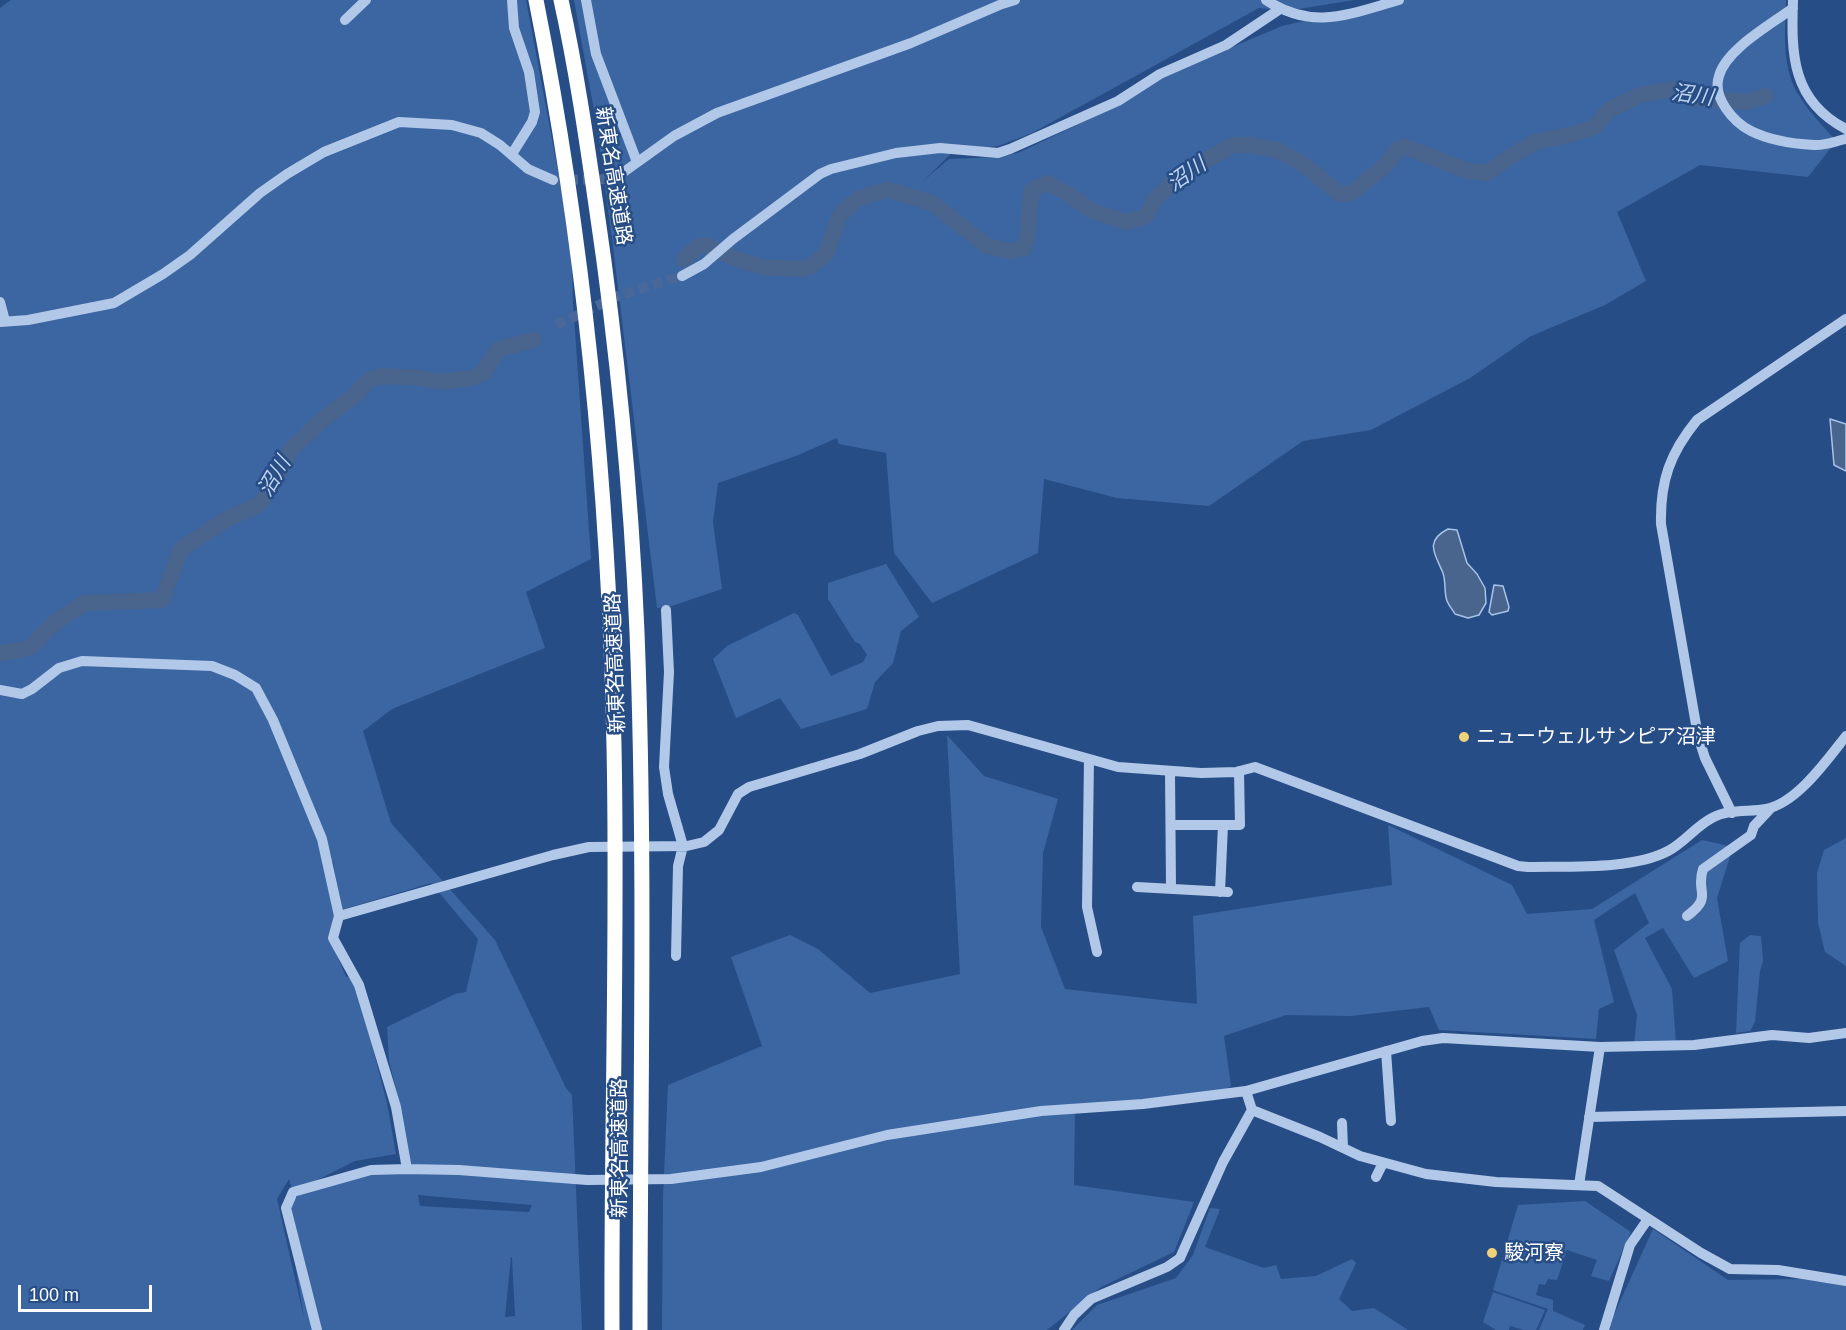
<!DOCTYPE html>
<meta charset="utf-8">
<style>
body{margin:0}
#map{position:relative;width:1846px;height:1330px;overflow:hidden;background:#274d86;font-family:Helvetica,sans-serif}
canvas{display:block}
.scale{position:absolute;left:18px;top:1285px;width:134px;height:27px;box-sizing:border-box;border:3px solid #fff;border-top:0;padding-left:8px;font-size:18px;line-height:21px;white-space:nowrap;color:#fff;-webkit-text-stroke:4px #274d86;paint-order:stroke}
</style>
<div id="map">
<canvas width="1846" height="1330"></canvas>
<div class="scale">100 m</div>
</div>
<script>
const c = document.querySelector('canvas').getContext('2d');
c.lineJoin = 'round';
function fill(path, color) {
  c.fillStyle = color;
  c.fill(path, 'evenodd');
}
function stroke(path, color, width, dash) {
  c.strokeStyle = color;
  c.lineWidth = width;
  c.lineCap = dash ? 'butt' : 'round';
  c.setLineDash(dash || []);
  c.stroke(path);
}
function label(font, color, halo, rows, align = 'center') {
  c.font = font + ' Helvetica,"Noto Sans JP",sans-serif';
  c.lineWidth = 5;
  c.setLineDash([]);
  c.textBaseline = 'middle';
  c.strokeStyle = halo;
  c.fillStyle = color;
  for (const [text, x, y, turn = 0] of rows) {
    c.save();
    c.translate(x, y);
    c.rotate((+turn || 0) * Math.PI / 180);
    c.textAlign = isNaN(turn) ? turn : align;
    if (halo) c.strokeText(text, 0, 0);
    c.fillText(text, 0, 0);
    c.restore();
  }
}
fill(new Path2D(`
 M11,0H526L571,241L573,303L591,559L526,592L545,648L392,709L363,731L391,823L495,940L566,1088L572,1095L582,1330H0V8ZM319,840L331,862H333L341,910L431,883L478,939L466,992L455,994L387,1027L389,1061L399,1101L408,1156L415,1172L371,1170L306,1188L286,1208L304,1318L277,1199L289,1179L293,1192L355,1161L396,1154L387,1103L354,976L346,977L330,939L338,920ZM418,1195L531,1205H532L529,1212L420,1206ZM512,1257L515,1316L505,1317L511,1257Z
 M574,0H1354L1286,11L1259,8L1032,133L998,146L954,151L922,182L949,159L999,157L1018,153L1123,103L1168,74L1282,26L1397,0H1786C1785,32 1781,69 1800,97C1810,113 1824,127 1836,141L1808,177L1700,165L1617,212L1646,281L1605,305L1531,336L1470,378L1371,430L1303,441L1209,506L1117,498L1044,479L1038,553L932,603L894,553L886,453L839,444L837,438L796,456L718,483L713,522L722,589L672,606L657,608L612,238L597,127Z
 M886,564L919,617L901,631L893,663L875,682L867,709L801,729L780,698L736,718L713,659L727,646L794,613L798,615L831,676L863,662L867,655L860,644L855,642L828,599V583Z
 M947,735L984,776L1058,799L1043,853L1041,927L1065,989L1197,1004L1193,916L1392,885L1388,825L1512,885L1527,914L1592,909L1702,840L1733,847L1717,898L1728,961L1694,978L1663,928L1645,938L1672,989L1676,1043L1634,1045L1637,1015L1614,950L1649,923L1635,893L1594,920L1614,1002L1599,1009L1596,1039L1439,1030L1429,1007L1351,1016L1286,1015L1224,1036L1231,1086L1222,1091L1075,1108L1074,1185L1194,1202L1174,1252L1101,1287L1047,1330H662L663,1197L668,1085L762,1046L731,957L790,935L818,949L870,993L960,974Z
 M1846,838V966L1825,952L1818,923L1817,873L1824,850Z
 M1750,935L1761,936L1763,961L1760,971L1755,1022L1750,1031L1736,1033L1740,943Z
 M1585,1201L1631,1232L1609,1281L1591,1276L1597,1260L1567,1250L1557,1280L1548,1279L1545,1285L1539,1284L1536,1295L1553,1300V1311L1585,1325L1583,1330H1539L1548,1309L1493,1290L1518,1205Z
 M1210,1208L1220,1209L1205,1247L1264,1268L1276,1265L1281,1279L1316,1276L1352,1259L1356,1263L1339,1299L1352,1311L1374,1308L1408,1330H1072L1097,1305L1176,1278L1193,1255Z
 M1653,1229L1728,1280L1802,1279L1846,1286V1330H1610L1613,1317Z
 M1493,1292L1545,1310L1536,1330H1524L1510,1326L1509,1330H1496L1483,1322Z`), '#3c66a2');
const water = new Path2D(`
 M1830,419L1846,424V471L1834,465Z
 M1448,529L1457,530L1467,563L1477,574L1485,588L1486,603L1479,615L1468,618L1455,614C1453,610 1449,606 1447,601C1444,593 1446,582 1443,573C1435,554 1424,541 1448,529Z
 M1494,585L1503,586L1509,607L1508,611L1492,615L1489,612Z`);
fill(water, '#49648d');
stroke(water, '#a7c3e8', 1.5);
stroke(new Path2D(`
 M684,260L697,247L705,245L734,258L762,267L801,269L810,267L826,254L839,217L845,210L858,199L868,195L889,190L932,203L987,246L1008,251L1023,249L1027,238L1032,190L1047,183L1065,192L1092,211L1126,222L1145,217L1156,198L1183,173L1233,145H1249L1278,150L1304,165L1340,194L1352,193L1387,164L1398,149L1406,147L1468,171L1487,173L1511,156L1536,142L1573,134L1595,127L1609,110L1640,95L1673,89L1691,98L1748,102L1765,96
 M0,653L11,652L31,647L53,624L85,603L162,600L181,549L227,519L260,504L271,488L292,448L327,416L352,398L369,380L380,376L420,378L441,382L472,378L483,373L499,349L534,340`), '#49648d', 16);
stroke(new Path2D(`
 M553,180L614,179
 M556,325L618,296L682,276`), '#476898', 10, [10, 5]);
stroke(new Path2D(`
 M586,0L596,54L637,162
 M1266,0C1313,31 1349,14 1399,0
 M1793,0C1791,55 1792,101 1846,129
 M1793,8C1772,24 1726,49 1719,76C1712,97 1733,122 1751,131C1769,140 1795,144 1814,145C1824,146 1836,141 1846,139
 M345,20L366,0
 M512,154L532,122L535,112L529,72L514,28L512,0
 M614,179L674,136L717,113L911,43L1002,4L1015,0
 M682,276L704,264L733,239L820,174L831,169L896,153L940,148L998,153L1010,149L1118,101L1160,74L1226,45L1280,9
 M0,302L5,321
 M0,322L28,320L114,303L163,274L190,255L260,193L287,174L324,152L399,122L452,125L481,133L500,145L528,169L553,180
 M666,610L669,672L664,767L668,794L683,846L678,866L676,956
 M0,690L22,694L32,689L59,668L82,661L212,666L235,675L256,688L273,720L322,839L339,916L333,938L359,985L396,1107L407,1169L459,1170L587,1180L671,1179L761,1167L887,1135L1041,1111L1143,1104L1246,1091L1422,1041L1443,1038L1600,1047L1694,1045L1772,1035L1809,1038L1846,1033
 M1089,759L1087,907L1097,952
 M1170,772L1171,889
 M1732,813L1705,758L1698,736L1661,524C1660,481 1670,453 1697,420L1846,319
 M1171,825H1240L1239,771
 M1137,887L1228,892
 M1220,892L1223,825
 M339,916L553,855L589,847L687,846L704,842L719,830L738,794L749,787L860,754L918,731L938,726L968,725L1118,767L1201,773L1236,772L1255,767L1518,866L1528,867C1569,866 1632,870 1668,851C1684,843 1696,826 1712,818C1727,809 1749,812 1766,809C1797,803 1827,760 1846,736
 M1687,916C1714,896 1695,893 1703,869L1751,835L1754,826L1770,809
 M1386,1051L1391,1121
 M1252,1110L1320,1137L1360,1156L1426,1174L1496,1182L1598,1186L1701,1253L1730,1269L1778,1270L1846,1281
 M1589,1117L1846,1111
 M1342,1123L1343,1148
 M1376,1177L1383,1163
 M1579,1185L1600,1047
 M317,1330L286,1208L293,1192L371,1170L407,1169
 M1064,1330L1074,1315L1091,1299L1167,1267L1180,1258L1223,1162L1252,1110L1246,1091
 M1604,1330L1630,1245L1648,1219`), '#b2c8e8', 10);
stroke(new Path2D(`
 M536,0C585,246 609,496 614,746C618,941 611,1135 612,1330
 M561,0C576,68 586,136 596,205C617,346 631,489 637,632C646,865 640,1097 640,1330`), '#fff', 15);
for (const [x, y, r, color] of [
 [1464,737,6,"#f0d278"],
 [1492,1253,6,"#f0d278"]
]) {
  const dot = new Path2D();
  dot.arc(x, y, r, 0, 2 * Math.PI);
  c.fillStyle = color;
  c.fill(dot);
  stroke(dot, '#274d86', 2);
}
label('20px', '#fff', '#274d86', [
 ["新東名高速道路",613,176,81],
 ["新東名高速道路",616,663,-92],
 ["新東名高速道路",620,1148,-90]
]);
label('20px', '#fff', '#274d86', [
 ["ニューウェルサンピア沼津",1476,737],
 ["駿河寮",1504,1253]
], 'left');
label('italic 21px', '#bed3ef', '#274d86', [
 ["沼川",1692,96,8],
 ["沼川",1187,175,-35],
 ["沼川",275,477,-59]
]);
</script>
